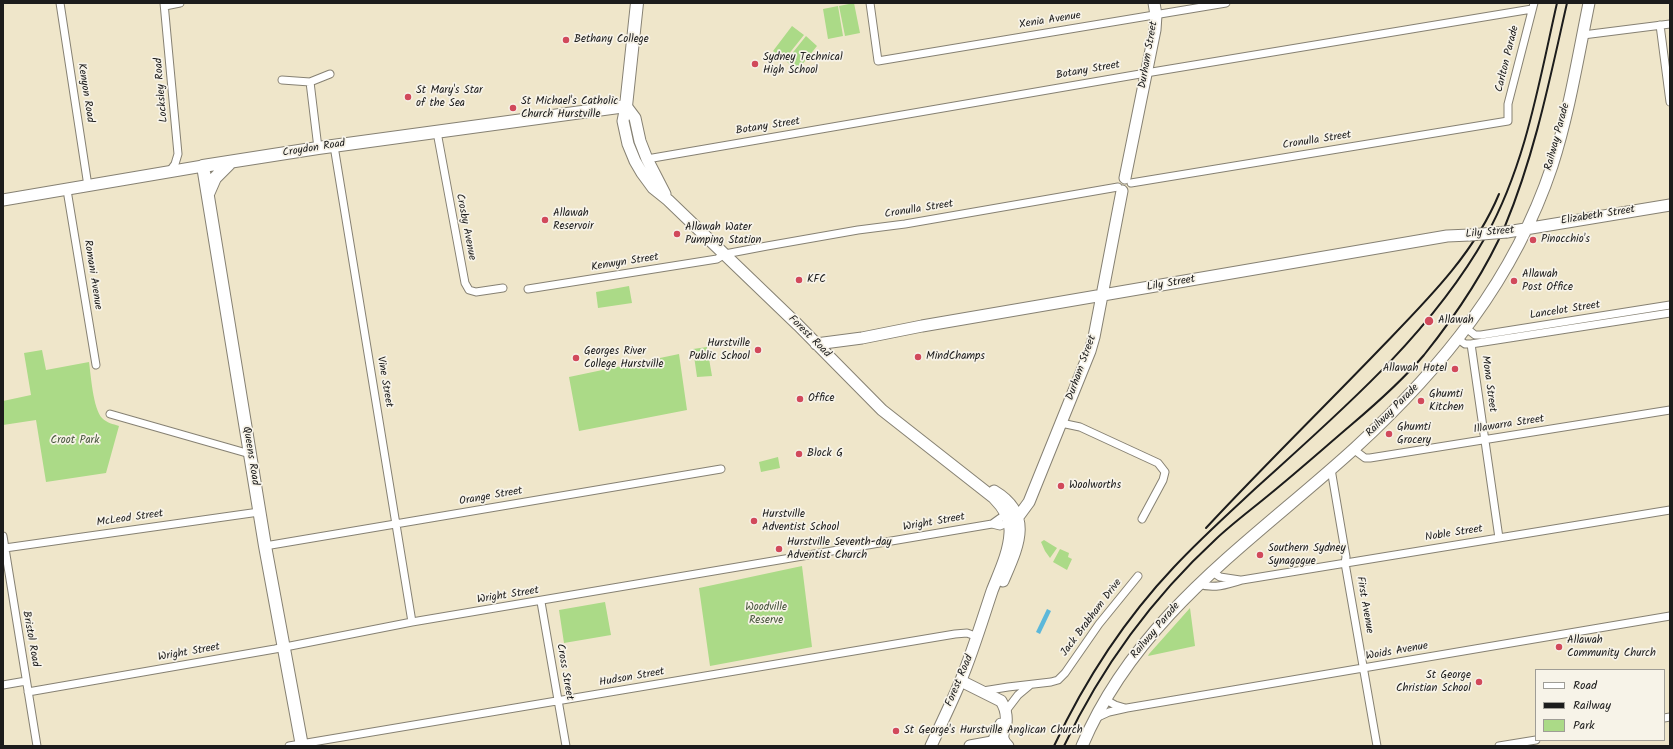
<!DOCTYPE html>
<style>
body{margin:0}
#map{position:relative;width:1673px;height:749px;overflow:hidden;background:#efe6ca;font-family:Kalam,sans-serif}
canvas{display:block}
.frame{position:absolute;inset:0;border:4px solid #1c1c1c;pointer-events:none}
.legend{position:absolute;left:1535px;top:669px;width:130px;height:72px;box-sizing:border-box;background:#f7f3e8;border:1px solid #9f9d96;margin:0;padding:5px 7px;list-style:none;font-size:12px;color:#1c1c1c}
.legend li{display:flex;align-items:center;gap:8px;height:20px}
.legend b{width:20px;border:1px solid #9f9d96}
</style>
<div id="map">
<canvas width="1673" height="749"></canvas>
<div class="frame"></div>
<ul class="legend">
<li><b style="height:5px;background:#fff"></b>Road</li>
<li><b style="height:5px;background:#1c1c1c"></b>Railway</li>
<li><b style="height:11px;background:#abda87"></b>Park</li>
</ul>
</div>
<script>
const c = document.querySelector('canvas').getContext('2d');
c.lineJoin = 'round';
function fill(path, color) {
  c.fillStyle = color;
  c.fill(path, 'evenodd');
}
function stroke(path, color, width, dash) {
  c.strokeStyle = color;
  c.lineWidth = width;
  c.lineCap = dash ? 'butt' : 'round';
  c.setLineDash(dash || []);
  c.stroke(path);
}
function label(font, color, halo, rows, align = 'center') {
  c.font = font + ' Kalam,sans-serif';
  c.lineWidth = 3.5;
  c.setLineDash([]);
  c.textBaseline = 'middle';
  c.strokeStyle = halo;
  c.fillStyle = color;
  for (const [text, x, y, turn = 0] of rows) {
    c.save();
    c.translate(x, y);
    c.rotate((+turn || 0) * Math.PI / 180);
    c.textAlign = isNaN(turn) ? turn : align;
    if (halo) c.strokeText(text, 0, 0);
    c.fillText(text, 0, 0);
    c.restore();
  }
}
fill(new Path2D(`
 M854,3L860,33L845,36L839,6Z
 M838,6L843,36L828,39L823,9Z
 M792,26L804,35L784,60L773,51Z
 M806,36L817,46L797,71L786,61Z
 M629,286L632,303L598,308L596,292Z
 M707,347L712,376L697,377L693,349Z
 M42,350L46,370L89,362C91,376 93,408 102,418C107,423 113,424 119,426L106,473L46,482L36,420L3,425V401L31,395L24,353Z
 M679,354L687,410L579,431L569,377Z
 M778,457L780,468L761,472L759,462Z
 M1044,540L1057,548L1050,558L1045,551L1041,542Z
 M1060,549L1069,553L1068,557L1072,559L1067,570L1053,562Z
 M802,566L812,647L710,666L699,588Z
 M605,602L611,635L564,643L559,610Z
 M1190,608L1195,646L1148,656L1149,654Z`), '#abda87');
fill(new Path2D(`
 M1047,609L1051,611L1040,634L1036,632Z`), '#5cb8da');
const street = new Path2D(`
 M60,3L88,186
 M164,3L178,154L175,164L169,172
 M870,3L878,61L1226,3
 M165,6L180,3
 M1660,25L1670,102
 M1583,35L1670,24
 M282,80L310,82
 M437,132L465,283L469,290L476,292L503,288
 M334,146L412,622
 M318,148L310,82L330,74
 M647,159L1146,73L1532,9
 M1131,183L1508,121V104L1534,3
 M67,190L96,365
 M528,289L717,259L725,254L767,246L858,230L905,224L1118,187
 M1466,328L1475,335H1481L1670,305
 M1458,339L1465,344H1471L1499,538
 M1471,344L1670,313
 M110,414L250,454
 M1061,423L1080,427L1158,463L1165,472L1163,480L1142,519
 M1353,449L1365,458H1370L1670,410
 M1331,469L1346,557L1345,563L1377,746
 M992,524L1006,514
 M3,536L37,746
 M265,546L721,469
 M5,548L259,512
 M1211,571L1220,577L1240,580
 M1198,584C1213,589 1227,585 1242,580L1670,510
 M541,602L566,746
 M3,685L26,681
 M983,691L1008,687L1051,682L1058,680L1065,673L1099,624L1138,576
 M28,692L275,649L412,622L992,524L1000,526L1009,522
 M1106,700L1115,705L1125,708
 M1005,712L1018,695L1030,685
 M1098,717L1109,712L1127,708L1670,616
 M1664,718L1670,717
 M289,746L955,634L967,633L978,637
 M1499,746L1536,740`);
const secondary = new Path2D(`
 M626,106L623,121L628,144L635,161L642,173L653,188L668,200L798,325L882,410L994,498C1003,507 1011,520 1010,533C1009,553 999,573 992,591C982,621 973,651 961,680C952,702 941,724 931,746
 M626,106L635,118L640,141L647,159L665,194
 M1125,178L1155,30L1156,15L1154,3
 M3,200L203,166
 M1507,232L1670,205
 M816,344L862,338L922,326L1447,236L1470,235
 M994,491C1034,515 1018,546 1003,581
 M1009,522L1018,517L1029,502L1090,351L1094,337L1122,191
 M961,681L1001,701C1005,707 1007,716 1006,723C1004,733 999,738 1008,746
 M970,746L992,742H998
 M991,746L1001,724
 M1082,746C1138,614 1253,541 1355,448C1442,368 1514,280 1552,166C1569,113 1578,57 1589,3`);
const primary = new Path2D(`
 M208,194L215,178L231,162
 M302,746L265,546L203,166L318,148L626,106L637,3`);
stroke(street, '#868173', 9);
stroke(secondary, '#868173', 13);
stroke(primary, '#868173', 14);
stroke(street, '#fff', 7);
stroke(secondary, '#fff', 11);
stroke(primary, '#fff', 12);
stroke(new Path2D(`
 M1206,528C1261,469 1319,412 1375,354C1421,306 1473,257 1499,194
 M1054,746C1085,680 1124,620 1174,567C1200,539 1229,513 1257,487C1340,412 1430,335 1486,236C1526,164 1539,82 1557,3
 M1064,746C1102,666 1151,599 1216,539C1233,523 1252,509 1270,494C1297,472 1324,448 1351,425C1377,403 1402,381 1424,355C1456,315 1485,272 1505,226C1535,154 1550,78 1567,3`), '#1c1c1c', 2);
const secondaryBridge = new Path2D(`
 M1470,235L1507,232`);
stroke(secondaryBridge, '#868173', 13, []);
stroke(secondaryBridge, '#fff', 11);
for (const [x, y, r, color] of [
 [566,40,4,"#d1495b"],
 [755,64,4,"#d1495b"],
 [408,97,4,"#d1495b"],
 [513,108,4,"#d1495b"],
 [545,220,4,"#d1495b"],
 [677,234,4,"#d1495b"],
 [1533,240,4,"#d1495b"],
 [799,280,4,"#d1495b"],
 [1514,281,4,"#d1495b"],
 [1429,321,5,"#d1495b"],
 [758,350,4,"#d1495b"],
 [918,357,4,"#d1495b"],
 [576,358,4,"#d1495b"],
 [1455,369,4,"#d1495b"],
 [800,399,4,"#d1495b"],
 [1421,401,4,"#d1495b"],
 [1389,434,4,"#d1495b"],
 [799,454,4,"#d1495b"],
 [1061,486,4,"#d1495b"],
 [754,521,4,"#d1495b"],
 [779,549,4,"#d1495b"],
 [1260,555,4,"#d1495b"],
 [1559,647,4,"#d1495b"],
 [1479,682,4,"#d1495b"],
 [896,731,4,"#d1495b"]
]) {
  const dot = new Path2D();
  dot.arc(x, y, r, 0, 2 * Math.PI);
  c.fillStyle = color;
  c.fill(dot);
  stroke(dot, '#f7f3e8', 1.5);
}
label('11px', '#1c1c1c', '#f7f3e8', [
 ["Xenia Avenue",1050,21,-9],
 ["Durham Street",1149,55,-80],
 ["Carlton Parade",1508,59,-76],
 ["Botany Street",1088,71,-10],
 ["Locksley Road",162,90,-95],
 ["Kenyon Road",85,93,81],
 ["Botany Street",768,127,-9],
 ["Railway Parade",1558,137,-75],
 ["Cronulla Street",1317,141,-9],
 ["Croydon Road",314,149,-9],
 ["Cronulla Street",919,210,-9],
 ["Elizabeth Street",1598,216,-9],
 ["Crosby Avenue",465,227,79],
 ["Lily Street",1490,233,-5],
 ["Kenwyn Street",625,263,-9],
 ["Romani Avenue",92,275,81],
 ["Lily Street",1171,284,-10],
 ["Lancelot Street",1565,311,-9],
 ["Forest Road",809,337,45],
 ["Durham Street",1082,368,-70],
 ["Vine Street",384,382,80],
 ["Mona Street",1488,384,82],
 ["Railway Parade",1393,411,-45],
 ["Illawarra Street",1509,425,-9],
 ["Queens Road",250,456,81],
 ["Orange Street",491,497,-10],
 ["McLeod Street",130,519,-8],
 ["Wright Street",934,523,-10],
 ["Noble Street",1454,534,-9],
 ["Wright Street",508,596,-9],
 ["First Avenue",1364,605,80],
 ["Jack Brabham Drive",1092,618,-53],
 ["Railway Parade",1156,631,-50],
 ["Bristol Road",30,639,80],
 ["Woids Avenue",1397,652,-10],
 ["Wright Street",189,653,-10],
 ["Cross Street",564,672,80],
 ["Hudson Street",632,678,-10],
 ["Forest Road",960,681,-67]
]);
label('11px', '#1c1c1c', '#f7f3e8', [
 ["Bethany College",574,40],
 ["Sydney Technical",763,58],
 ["High School",763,71],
 ["St Mary's Star",416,91],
 ["of the Sea",416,104],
 ["St Michael's Catholic",521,102],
 ["Church Hurstville",521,115],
 ["Allawah",553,214],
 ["Reservoir",553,227],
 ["Allawah Water",685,228],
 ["Pumping Station",685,241],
 ["Pinocchio's",1541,240],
 ["Allawah",1522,275],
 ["Post Office",1522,288],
 ["KFC",807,280],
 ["Allawah",1438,321],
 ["Hurstville",750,344,"right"],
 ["Public School",750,357,"right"],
 ["Georges River",584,352],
 ["College Hurstville",584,365],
 ["MindChamps",926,357],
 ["Allawah Hotel",1447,369,"right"],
 ["Ghumti",1429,395],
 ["Kitchen",1429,408],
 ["Office",808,399],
 ["Ghumti",1397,428],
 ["Grocery",1397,441],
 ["Block G",807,454],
 ["Woolworths",1069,486],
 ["Hurstville",762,515],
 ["Adventist School",762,528],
 ["Hurstville Seventh-day",787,543],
 ["Adventist Church",787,556],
 ["Southern Sydney",1268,549],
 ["Synagogue",1268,562],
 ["Allawah",1567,641],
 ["Community Church",1567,654],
 ["St George",1471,676,"right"],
 ["Christian School",1471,689,"right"],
 ["St George's Hurstville Anglican Church",904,731]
], 'left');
label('11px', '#47553c', '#f7f3e8', [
 ["Croot Park",75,441],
 ["Woodville",766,608],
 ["Reserve",766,621]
]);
</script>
